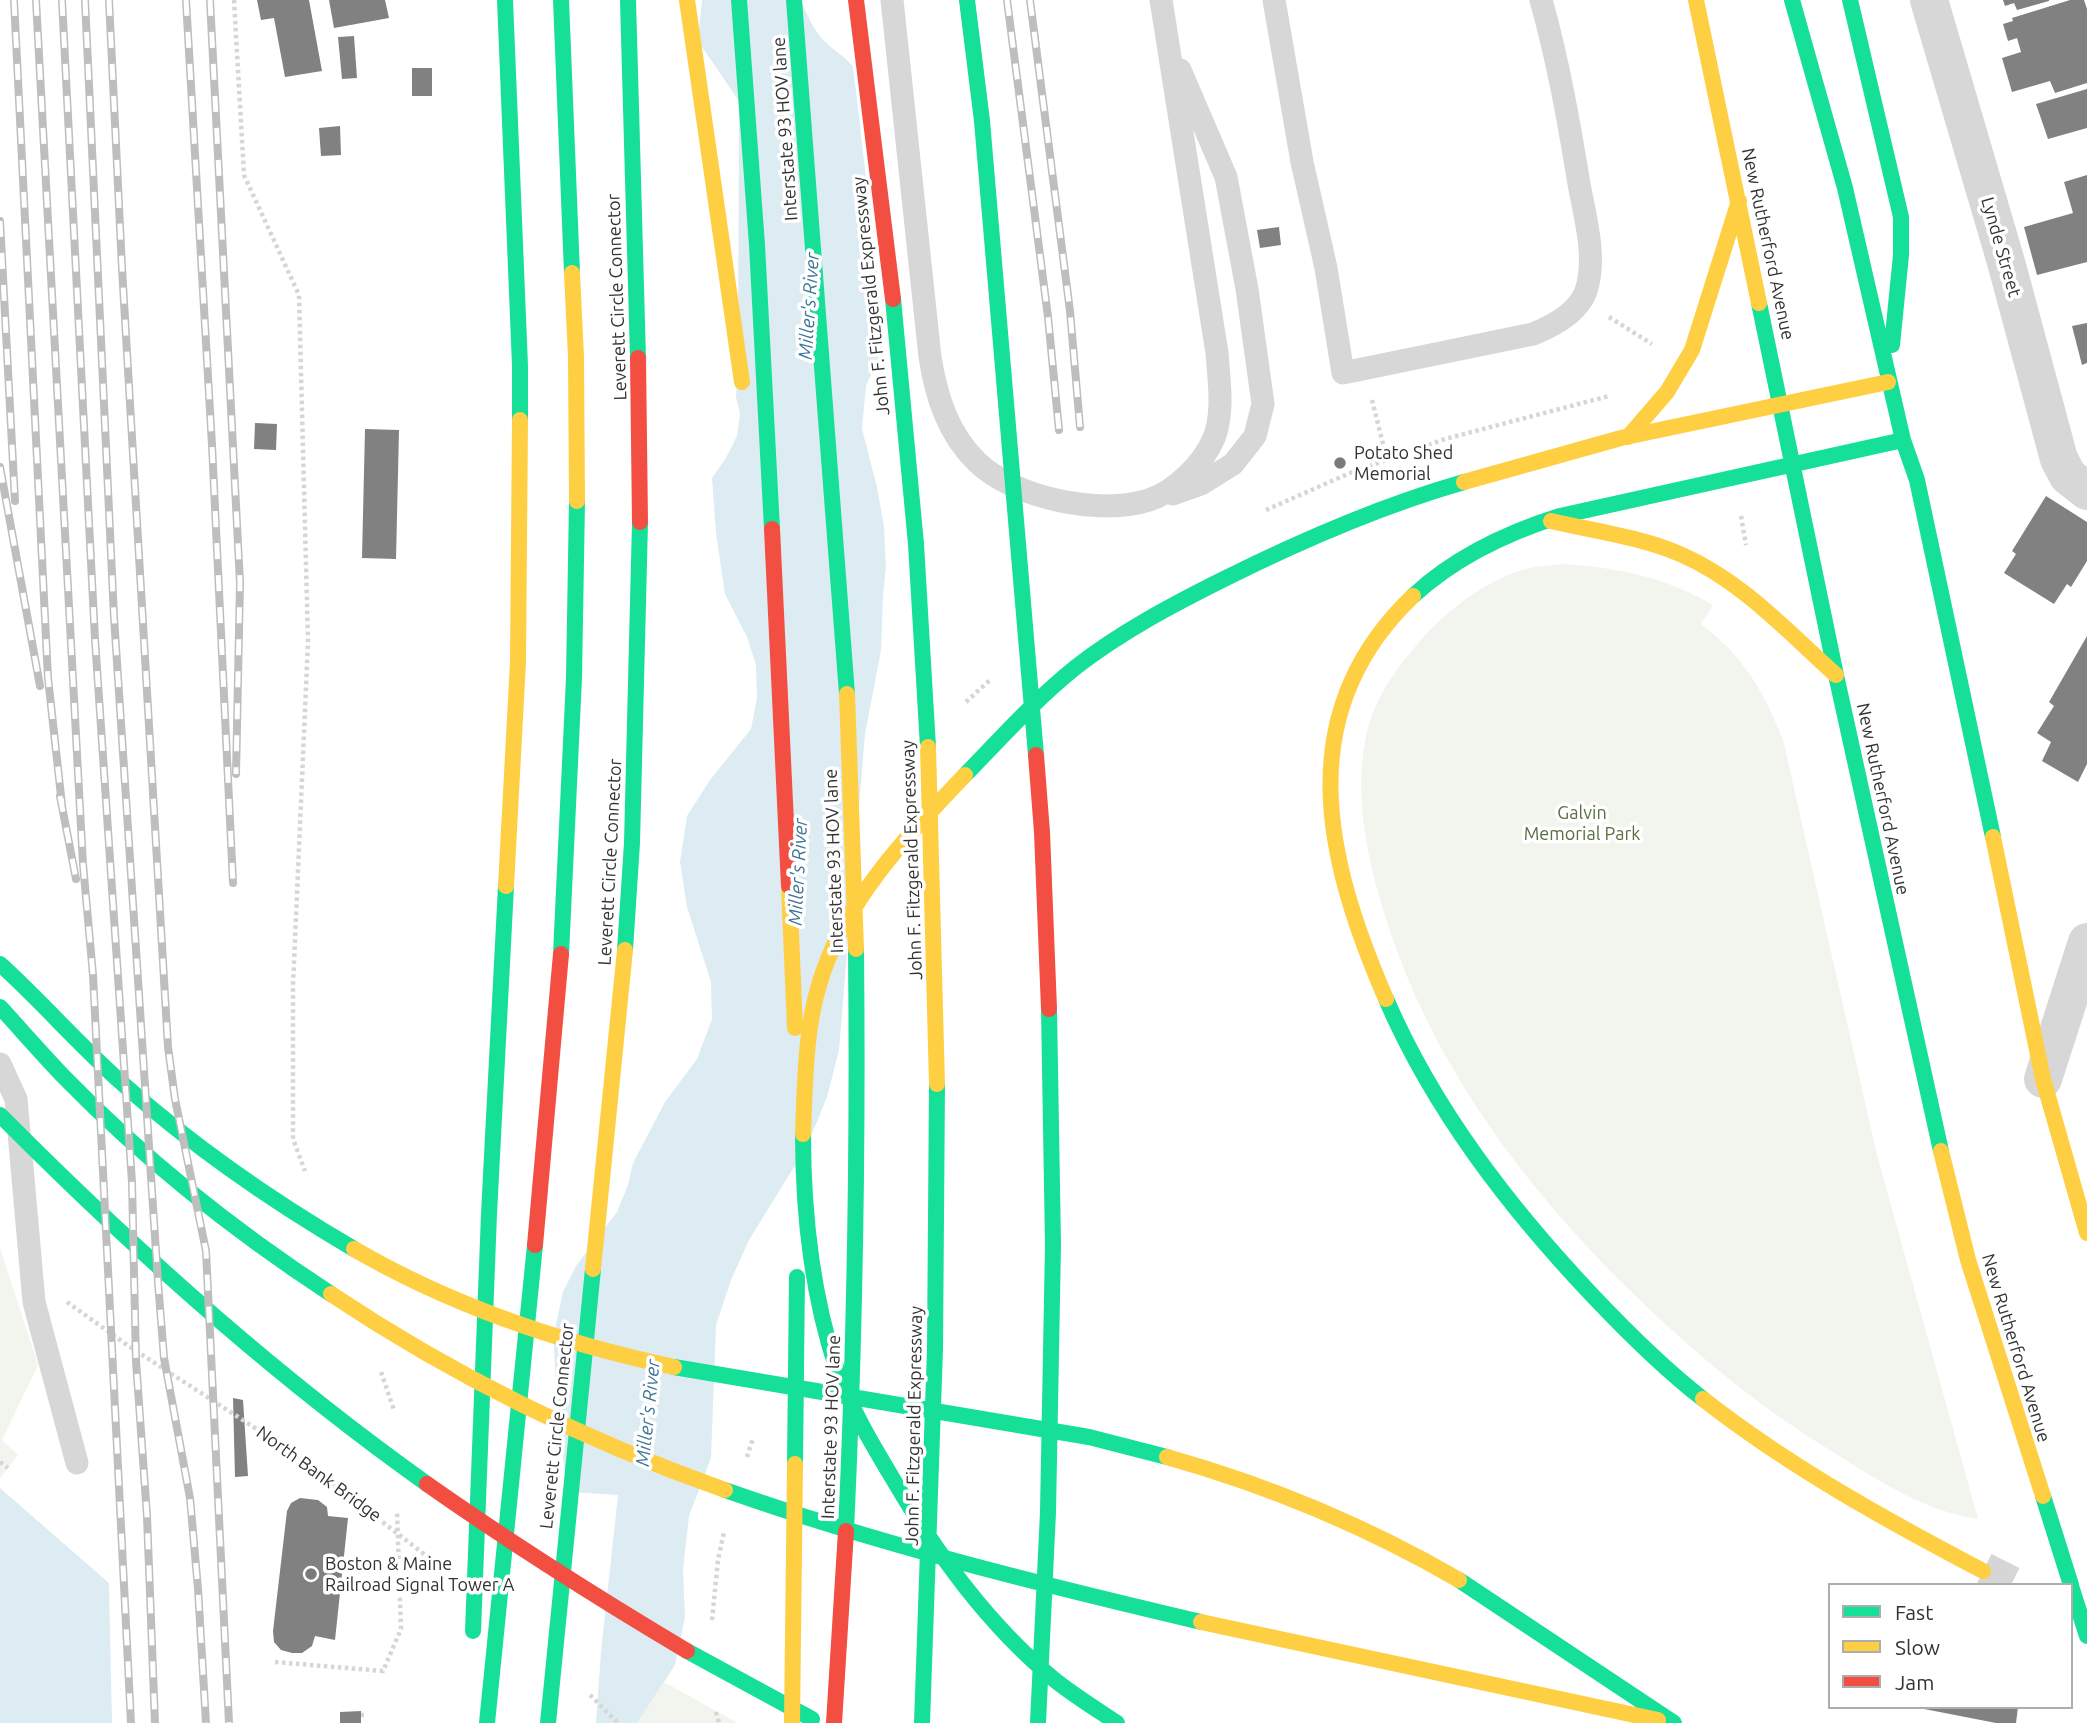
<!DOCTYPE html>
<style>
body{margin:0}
#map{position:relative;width:2087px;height:1723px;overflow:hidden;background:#fff;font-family:Ubuntu,sans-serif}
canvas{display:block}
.legend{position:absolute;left:1828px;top:1583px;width:245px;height:126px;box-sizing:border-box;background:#fff;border:2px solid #adadad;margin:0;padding:9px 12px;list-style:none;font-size:21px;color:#333}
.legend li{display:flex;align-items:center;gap:14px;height:35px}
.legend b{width:35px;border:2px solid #adadad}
</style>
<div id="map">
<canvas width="2087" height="1723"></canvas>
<ul class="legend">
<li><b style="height:9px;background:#16e098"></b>Fast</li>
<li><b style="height:9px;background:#ffcf43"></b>Slow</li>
<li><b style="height:9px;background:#f24e42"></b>Jam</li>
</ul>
</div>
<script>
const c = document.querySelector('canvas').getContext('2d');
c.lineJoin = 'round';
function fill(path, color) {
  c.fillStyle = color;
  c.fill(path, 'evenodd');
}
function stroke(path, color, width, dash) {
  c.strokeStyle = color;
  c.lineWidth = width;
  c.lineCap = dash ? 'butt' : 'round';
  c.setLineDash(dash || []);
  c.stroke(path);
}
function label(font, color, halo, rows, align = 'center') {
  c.font = font + ' Ubuntu,sans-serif';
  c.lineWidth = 7;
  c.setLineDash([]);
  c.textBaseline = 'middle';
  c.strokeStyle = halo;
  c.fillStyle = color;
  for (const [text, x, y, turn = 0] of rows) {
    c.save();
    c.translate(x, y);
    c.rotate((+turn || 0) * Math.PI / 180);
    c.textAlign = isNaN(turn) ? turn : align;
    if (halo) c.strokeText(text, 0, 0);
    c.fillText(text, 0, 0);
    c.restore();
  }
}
fill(new Path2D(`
 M1562,564C1619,568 1663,576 1713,605L1701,624C1744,657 1763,690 1783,740L1877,1155L1978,1519C1926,1512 1877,1480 1833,1452C1764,1410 1702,1360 1644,1304C1526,1191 1425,1058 1380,899C1363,841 1352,774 1372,715C1381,690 1398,667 1415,647C1442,614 1481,583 1522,570C1534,566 1549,566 1562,564Z
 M0,1248L38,1365L2,1440L18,1455L0,1478Z
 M664,1682L738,1723H637Z`), '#f1f5ed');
fill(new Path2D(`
 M702,0H801C807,14 813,29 823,40C832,49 844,56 853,66L885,343L866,386L862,429L877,487L884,527L886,567L883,595L881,650L865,734L839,1050L827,1097L807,1146L749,1240L731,1280L716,1325L711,1458L689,1516L683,1570L685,1617L675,1665L637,1723H553L583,1605L558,1421L554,1348L556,1324L563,1292L576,1266L617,1212L628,1185L633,1163L665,1102L697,1059L712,1019L711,982L687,907L680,862L687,816L710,780L751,729L757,698L756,665L747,637L725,594L716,533L712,478L726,458L737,436L740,414L736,397L738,345L739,101L698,41Z
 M0,1488L109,1583L112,1723H0Z`), '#ddebf3');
fill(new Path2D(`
 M569,1492L618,1495L601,1652L596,1723H549L565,1670L580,1605Z`), '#fff');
fill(new Path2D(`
 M257,0H309L322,71L285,77L274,18L261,20Z
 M329,0H385L389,18L334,28Z
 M2003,0H2049V1L2017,10L2014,3L2005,6Z
 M2070,0H2084L2087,9V83L2055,93L2050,81L2012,92L2002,58L2021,52L2017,38L2008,41L2003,24L2013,21L2012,18Z
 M354,36L357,78L342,79L338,37Z
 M412,68H432V96H412Z
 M2087,89V128L2048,139L2036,104Z
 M340,126L341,155L321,156L319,128Z
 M2087,175V262L2037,275L2024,227L2073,213L2064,182Z
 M1279,227L1281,245L1260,248L1257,230Z
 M2087,323V363L2082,365L2072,326Z
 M255,423L277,424L276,450L254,449Z
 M365,429L399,430L396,559L362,558Z
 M2046,496L2087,522V561L2071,587L2067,584L2054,604L2004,573L2016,554L2012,551Z
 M2087,636V764L2078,782L2042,761L2051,742L2037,733L2054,706L2049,702Z
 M233,1398L243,1400L248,1476L235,1477Z
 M300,1498L318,1500L327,1507L328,1516L348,1518L335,1640L315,1636L312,1646L302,1653H292L281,1650L274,1642L273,1631L287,1511L291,1503Z
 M1914,1707H2018L2016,1723H1996Z
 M361,1711V1723H340V1712Z`), '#818181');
stroke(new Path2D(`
 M1983,1571L2011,1585`), '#d6d6d6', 38, [38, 19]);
stroke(new Path2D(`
 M234,0L244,175L299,295L308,642L293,985V1139L305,1171
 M1609,317L1652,344
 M1372,400L1387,460
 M1266,510L1350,473L1445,439L1609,396
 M1741,516L1746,545
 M966,702L991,679
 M67,1302L127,1345L289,1450L437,1564
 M381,1372L394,1410
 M747,1457L753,1438
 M0,1462L8,1468
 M712,1620L718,1560L724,1532
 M275,1662L383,1671L401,1629L397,1510
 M590,1695L618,1723
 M716,1712L719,1723
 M361,1715H364`), '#d6d6d6', 4.5, [3.5, 3.5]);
stroke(new Path2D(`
 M892,0L930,357C936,396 948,434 977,462C1014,498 1100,516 1149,500C1176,491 1203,464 1214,438C1224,413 1219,380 1217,353L1161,0
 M1274,0L1302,162L1326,268L1343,373L1533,334C1553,326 1578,313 1586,291C1597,258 1585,217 1579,184C1569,123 1558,60 1541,0
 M1173,494L1201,484L1233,464L1255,436L1263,404L1247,289L1226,177L1180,70
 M0,1064L16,1099L34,1302L77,1463`), '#d7d7d7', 23);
stroke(new Path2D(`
 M1929,0L2006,262L2059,459L2068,476L2087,491
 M2043,1079L2087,942`), '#d7d7d7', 38);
stroke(new Path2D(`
 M505,0L520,366V420
 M561,0L572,273
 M628,0L638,358
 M739,0L757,245L772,529
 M794,0L847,694
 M967,0L982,121L1036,755
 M1792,0L1845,188L1903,440L1917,480L1993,837
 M1850,0L1901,217V255L1892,345
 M893,299L916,544L928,747
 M1759,303L1836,675L1941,1151
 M1413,596C1455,557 1506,533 1560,516L1903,440
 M965,775C1001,738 1036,699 1076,667C1121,632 1172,605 1222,580C1300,541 1380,506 1464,482
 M625,950L632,843L640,522
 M561,954L574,678L577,501
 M0,964C42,1002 80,1046 123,1084C194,1147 272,1201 354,1249
 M1386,999C1434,1110 1509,1207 1591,1294C1626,1331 1663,1368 1703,1399
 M0,1007C22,1031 43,1055 65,1078C145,1160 236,1232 331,1294
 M0,1115C133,1249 272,1374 427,1484
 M803,1134C803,1213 812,1295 837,1370C851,1409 872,1444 893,1479C937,1554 988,1625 1056,1681C1075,1696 1096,1709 1117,1723
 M674,1367L1089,1437L1167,1457
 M795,1464L797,1277
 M725,1490C881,1545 1040,1584 1201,1622
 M2043,1496L2071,1585
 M846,1531C855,1336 858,1144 856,949
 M1459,1580L1674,1723
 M2071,1586L2087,1636
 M473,1631L489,1214L506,886
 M687,1651L812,1719
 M487,1723L535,1245
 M548,1723L593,1269
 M922,1723L935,1349L937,1084
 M1038,1723L1048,1512L1053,1245L1049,1009`), '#16e098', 16);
stroke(new Path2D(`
 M687,0L742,382
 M1696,0L1759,303
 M572,273L576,357L577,501
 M1628,437L1667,392L1692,350L1739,201
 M1464,482L1621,438L1888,382
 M1551,521C1594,531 1640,537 1680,554C1741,580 1788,632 1836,675
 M847,694L856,949
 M928,747L937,1084
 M1993,837L2043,1079L2087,1233
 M506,886L518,662L520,420
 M789,886L795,1028
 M1386,999C1326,860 1289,714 1413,596
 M803,1134C805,1087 805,1030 819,985C843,902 907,836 965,775
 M1941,1151L1968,1260L2043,1496
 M354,1249C454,1307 561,1343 674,1367
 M593,1269L625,950
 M331,1294C454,1376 586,1441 725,1490
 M1703,1399C1790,1467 1886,1520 1983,1571
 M1167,1457C1270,1486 1366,1526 1459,1580
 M1201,1622L1658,1720
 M792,1723L795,1464`), '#ffcf43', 16);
stroke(new Path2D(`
 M856,0L893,299
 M638,358L640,522
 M772,529L789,886
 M1036,755L1042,832L1049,1009
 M535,1245L561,954
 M427,1484C511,1543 598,1598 687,1651
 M834,1723L846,1531`), '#f24e42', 16);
const rail = new Path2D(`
 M14,0L48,678L62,805
 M36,0L83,864L93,975L131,1723
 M62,0L95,639L132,1182L136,1361L147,1516L155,1723
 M85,0L114,617L158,1282L164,1358L190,1498L198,1589L206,1723
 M109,0L122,268L168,1047L175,1099L206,1251L229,1723
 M186,0L212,445L233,883
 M210,0L240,583L236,774
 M1007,0L1048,317L1059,430
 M1030,0L1070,311L1080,427
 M0,221L15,501
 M0,467L40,686
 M60,796L76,879`);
stroke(rail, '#bebebe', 8);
stroke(rail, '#fff', 5, [16]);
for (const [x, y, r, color] of [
 [1340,463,7,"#7a7a7a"],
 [311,1574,7,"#7a7a7a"]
]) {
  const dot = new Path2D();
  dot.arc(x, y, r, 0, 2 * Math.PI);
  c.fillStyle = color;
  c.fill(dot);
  stroke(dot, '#fff', 2.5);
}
label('18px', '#333', '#fff', [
 ["Interstate 93 HOV lane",785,129,-94],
 ["New Rutherford Avenue",1768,244,78],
 ["Lynde Street",2001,247,74],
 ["John F. Fitzgerald Expressway",871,296,-96],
 ["Leverett Circle Connector",617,297,-92],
 ["New Rutherford Avenue",1883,799,78],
 ["John F. Fitzgerald Expressway",912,860,-92],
 ["Interstate 93 HOV lane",834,861,-92],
 ["Leverett Circle Connector",610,862,-87],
 ["New Rutherford Avenue",2016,1348,73],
 ["Leverett Circle Connector",557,1426,-84],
 ["John F. Fitzgerald Expressway",914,1426,-89],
 ["Interstate 93 HOV lane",831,1427,-88],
 ["North Bank Bridge",319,1474,36]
]);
label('18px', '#333', '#fff', [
 ["Potato Shed",1354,453],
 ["Memorial",1354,474],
 ["Boston & Maine",325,1564],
 ["Railroad Signal Tower A",325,1585]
], 'left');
label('18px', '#56703f', '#fff', [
 ["Galvin",1582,813],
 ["Memorial Park",1582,834]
]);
label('italic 19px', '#3f7597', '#fff', [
 ["Miller's River",809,306,-86],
 ["Miller's River",798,872,-87],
 ["Miller's River",648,1413,-84]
]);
</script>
